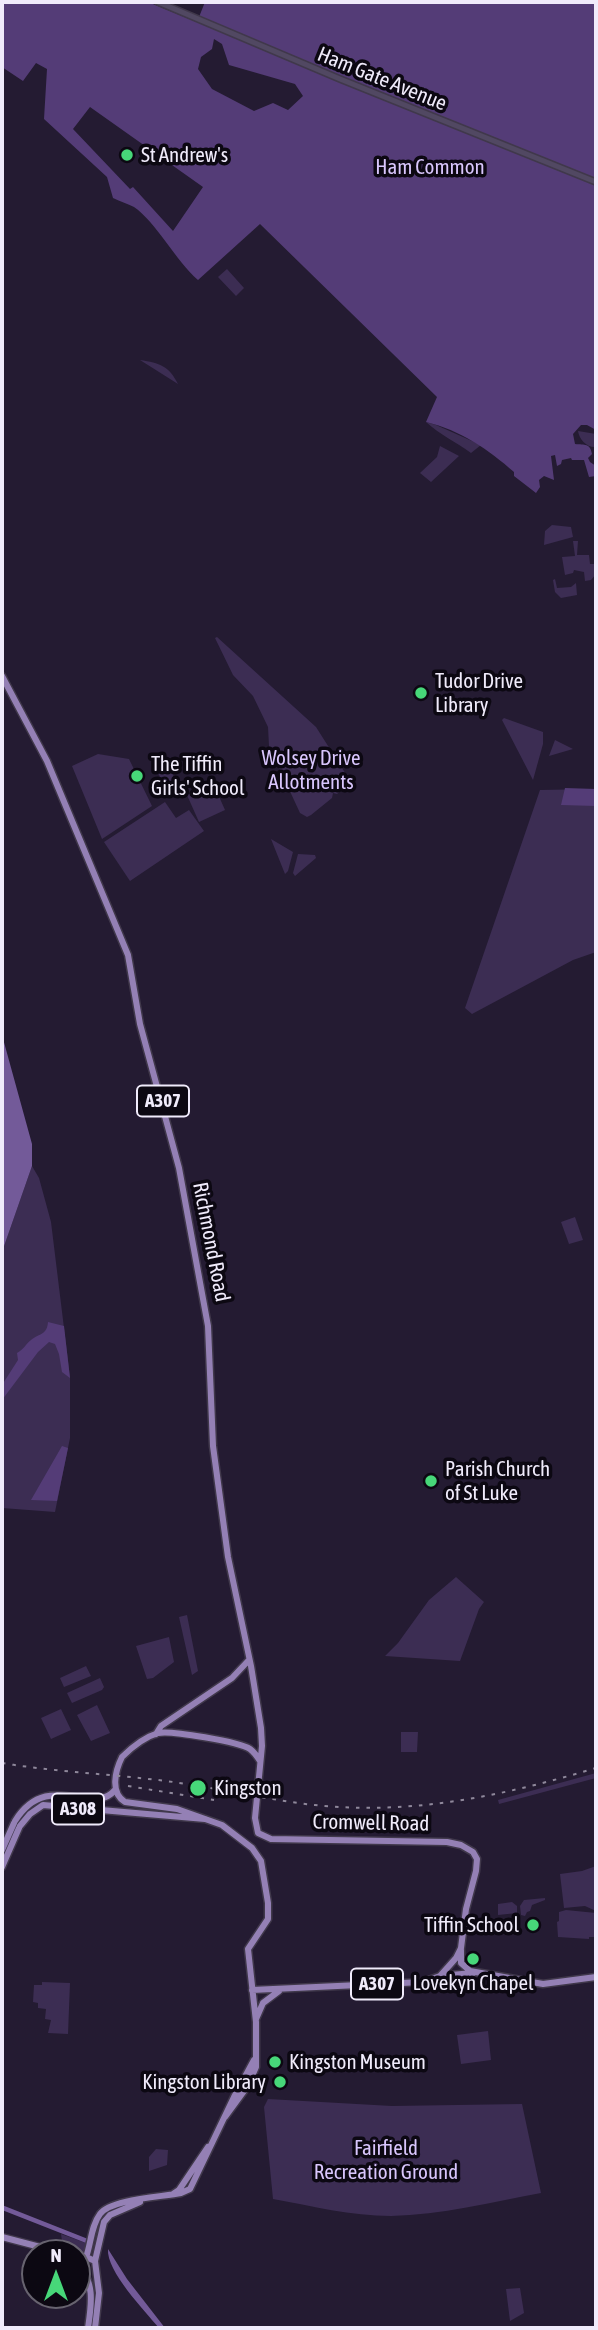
<!DOCTYPE html>
<style>
body{margin:0}
#map{position:relative;width:598px;height:2330px;overflow:hidden;background:#241b32;font-family:"Asap Condensed",sans-serif}
canvas{display:block}
.frame{position:absolute;inset:0;border:4px solid #f0ebfb;pointer-events:none}
.north{position:absolute;left:21px;top:2239px;width:70px;height:70px;box-sizing:border-box;background:#0c0812;border:2px solid #67636f;border-radius:50%;rotate:0deg;font-size:19px;font-weight:700;line-height:28px;text-align:center;color:#f0ebfb}
.north::after{content:'';display:block;margin:auto;width:24px;height:32px;background:#47d779;clip-path:polygon(50% 0,100% 100%,50% 72%,0 100%)}
</style>
<div id="map">
<canvas width="598" height="2330"></canvas>
<div class="frame"></div>
<div class="north">N</div>
</div>
<script>
const c = document.querySelector('canvas').getContext('2d');
c.lineJoin = 'round';
function fill(path, color) {
  c.fillStyle = color;
  c.fill(path, 'evenodd');
}
function stroke(path, color, width, dash) {
  c.strokeStyle = color;
  c.lineWidth = width;
  c.lineCap = dash ? 'butt' : 'round';
  c.setLineDash(dash || []);
  c.stroke(path);
}
function label(font, color, halo, rows, align = 'center') {
  c.font = font + ' "Asap Condensed",sans-serif';
  c.lineWidth = 7;
  c.setLineDash([]);
  c.textBaseline = 'middle';
  c.strokeStyle = halo;
  c.fillStyle = color;
  for (const [text, x, y, turn = 0] of rows) {
    c.save();
    c.translate(x, y);
    c.rotate((+turn || 0) * Math.PI / 180);
    c.textAlign = isNaN(turn) ? turn : align;
    if (halo) c.strokeText(text, 0, 0);
    c.fillText(text, 0, 0);
    c.restore();
  }
}
fill(new Path2D(`
 M227,269L244,288L236,296L218,277Z
 M140,360C160,363 169,366 178,384Z
 M426,422L436,425L481,445L471,453C456,442 440,435 426,422Z
 M578,431L596,434V447C587,448 579,439 578,431Z
 M440,446L459,456L431,482L420,473L437,457Z
 M552,525L571,527L573,537L544,545L545,531Z
 M573,541H578L577,555H589L590,564H596V574L591,580L585,581L584,572L574,570L573,573L565,575L562,557L575,556Z
 M555,579L557,588L571,587L576,583L577,595L561,598L555,592L553,580Z
 M217,637L316,727L349,779L347,785L337,794L333,793L332,798L311,815L307,817L300,813L269,746L268,727L253,696L233,675L215,638Z
 M504,718L543,732V744L533,780L502,720Z
 M555,740L573,749L549,756Z
 M98,754L129,759L152,806L102,839L72,766Z
 M169,765L178,787L166,792L157,770Z
 M213,783L225,810L199,822L187,795Z
 M596,789V952L573,960L472,1014L465,1008L540,790Z
 M165,802L176,818L189,810L204,831L130,881L104,842Z
 M271,839L293,852L288,871L285,874Z
 M298,854L315,855L316,858L295,876L293,873Z
 M32,1166L39,1178L51,1222L70,1377V1438L55,1512L2,1508V1252Z
 M575,1217L583,1240L569,1244L561,1222Z
 M456,1577L484,1602L479,1609L460,1661L385,1656L398,1643L429,1600Z
 M187,1615L198,1671L192,1675L179,1617Z
 M169,1637L174,1662L153,1678L147,1679L136,1646Z
 M86,1666L91,1676L64,1687L60,1678Z
 M100,1678L104,1687L102,1690L72,1703L67,1693Z
 M97,1705L110,1733L91,1741L77,1715Z
 M61,1709L71,1730L51,1739L41,1718Z
 M401,1732H418L417,1752H401Z
 M596,1773V1778L499,1804L498,1800Z
 M596,1866V1911L585,1906L564,1908L560,1874L582,1871Z
 M545,1898V1900L532,1905L530,1911L527,1912L525,1916L521,1915L520,1906L524,1900Z
 M512,1902L517,1906V1913L498,1915V1904Z
 M566,1910L596,1913V1937H589V1939L558,1937L557,1922L559,1921V1912Z
 M42,1982L70,1983L68,2034L48,2033L51,2020L45,2019L46,2009L38,2008V2003L33,2002L34,1985H42Z
 M488,2031L491,2060L461,2064L457,2035Z
 M268,2099L392,2106L522,2104L541,2193C492,2202 441,2215 391,2216C351,2216 312,2206 273,2199L264,2107Z
 M156,2149L168,2150L167,2165L149,2171V2157Z
 M61,2234L86,2243L85,2252L77,2253L63,2248Z
 M520,2288L524,2313L510,2321L506,2289Z`), '#3c2d53');
fill(new Path2D(`
 M2,2H148L197,22L205,2H596V430L587,425H581L573,434L575,444C585,445 590,443 592,454L588,458L590,462L596,466V476L589,477L584,460H572L571,458L562,460L561,464L557,466L555,455L551,456L554,480L544,476L539,480L540,487L536,493L514,476V472C489,450 460,430 426,422L437,397L260,224L198,280C176,261 156,222 134,207C128,204 119,201 113,198L107,177L44,119L47,69L36,63L23,81L2,67ZM214,39L222,44L229,65L295,84L303,96L288,110L273,103L254,111L212,89L198,69L201,57L212,49ZM90,107L203,187L173,231L133,187L130,189L73,129Z
 M565,788L596,789V806L561,805Z
 M48,1322L64,1326L70,1378L62,1372L59,1354L55,1344L49,1342L38,1352L2,1400V1385L18,1360L17,1353C24,1349 25,1345 31,1340C40,1333 47,1335 48,1322Z
 M62,1446L68,1448L57,1501L31,1500Z`), '#543c77');
fill(new Path2D(`
 M2,1035L32,1144V1166L2,1252Z
 M2,2205L88,2239L86,2243L2,2210Z
 M108,2249L127,2279L165,2328H159C145,2311 106,2271 108,2249Z`), '#735a99');
const secondary = new Path2D(`
 M158,2L340,79L596,182`);
const primary = new Path2D(`
 M2,676L47,761L128,955L140,1024L179,1168L208,1326L213,1446L228,1557L251,1666L261,1728L262,1746L255,1818L258,1833L271,1839L447,1842L461,1845L473,1852L477,1859L476,1871L466,1909L461,1948L456,1958L440,1976L423,1982L252,1990
 M156,1734L161,1726L232,1678L249,1660
 M15,1821C48,1768 92,1818 115,1790
 M20,1826L30,1814L43,1805L205,1819
 M2,1850L14,1823
 M2,1867L19,1828
 M461,1950V1963L470,1971L543,1984L596,1977
 M440,1976L473,1973
 M256,2019L263,2003L279,1991
 M225,2117L247,2087L256,2067V2022L248,1949L268,1919V1903L261,1861L252,1848L222,1825L177,1809L125,1802C110,1793 115,1771 122,1757C131,1748 145,1737 158,1733C170,1730 240,1742 250,1749C254,1752 257,1756 260,1761
 M173,2194L179,2190L208,2147
 M2,2237L63,2253
 M86,2257C91,2244 91,2226 100,2214C111,2199 162,2197 181,2193L190,2189L234,2097L254,2060
 M86,2257L95,2261L99,2293L95,2328
 M95,2261L104,2222L110,2215L140,2202
 M77,2267C96,2280 91,2307 88,2328`);
stroke(secondary, '#40384b', 8);
stroke(primary, '#40384b', 9);
stroke(secondary, '#514862', 5);
stroke(primary, '#9480b5', 6);
stroke(new Path2D(`
 M2,1763C56,1772 111,1774 166,1781C219,1788 271,1801 324,1806C418,1814 506,1795 596,1768
 M128,1786L214,1800`), '#8f889b', 2, [3.5, 7]);
for (const [x, y, r, color] of [
 [127,155,7,"#47d779"],
 [421,693,7,"#47d779"],
 [137,776,7,"#47d779"],
 [431,1481,7,"#47d779"],
 [198,1788,9,"#47d779"],
 [533,1925,7,"#47d779"],
 [473,1959,7,"#47d779"],
 [275,2062,7,"#47d779"],
 [280,2082,7,"#47d779"]
]) {
  const dot = new Path2D();
  dot.arc(x, y, r, 0, 2 * Math.PI);
  c.fillStyle = color;
  c.fill(dot);
  stroke(dot, '#0c0812', 2.5);
}
for (const [x, y, w] of [
 [163,1101,52],
 [78,1809,52],
 [377,1984,52]
]) {
  const box = new Path2D();
  box.roundRect(x - w / 2, y - 15.5, w, 31, 5);
  c.fillStyle = '#0c0812';
  c.fill(box);
  stroke(box, '#f0ebfb', 2);
}
label('bold 19px', '#f0ebfb', null, [
 ["A307",163,1101],
 ["A308",78,1809],
 ["A307",377,1984]
]);
label('21px', '#f0ebfb', '#0c0812', [
 ["Ham Gate Avenue",382,79,22],
 ["Richmond Road",211,1242,79],
 ["Cromwell Road",371,1823,1]
]);
label('21px', '#f0ebfb', '#0c0812', [
 ["St Andrew's",141,155],
 ["Tudor Drive",435,681],
 ["Library",435,705],
 ["The Tiffin",151,764],
 ["Girls' School",151,788],
 ["Parish Church",445,1469],
 ["of St Luke",445,1493],
 ["Kingston",214,1788],
 ["Tiffin School",519,1925,"right"],
 ["Lovekyn Chapel",473,1983,"center"],
 ["Kingston Museum",289,2062],
 ["Kingston Library",266,2082,"right"]
], 'left');
label('21px', '#d9c6fd', '#0c0812', [
 ["Ham Common",430,167],
 ["Wolsey Drive",311,758],
 ["Allotments",311,782],
 ["Fairfield",386,2148],
 ["Recreation Ground",386,2172]
]);
</script>
